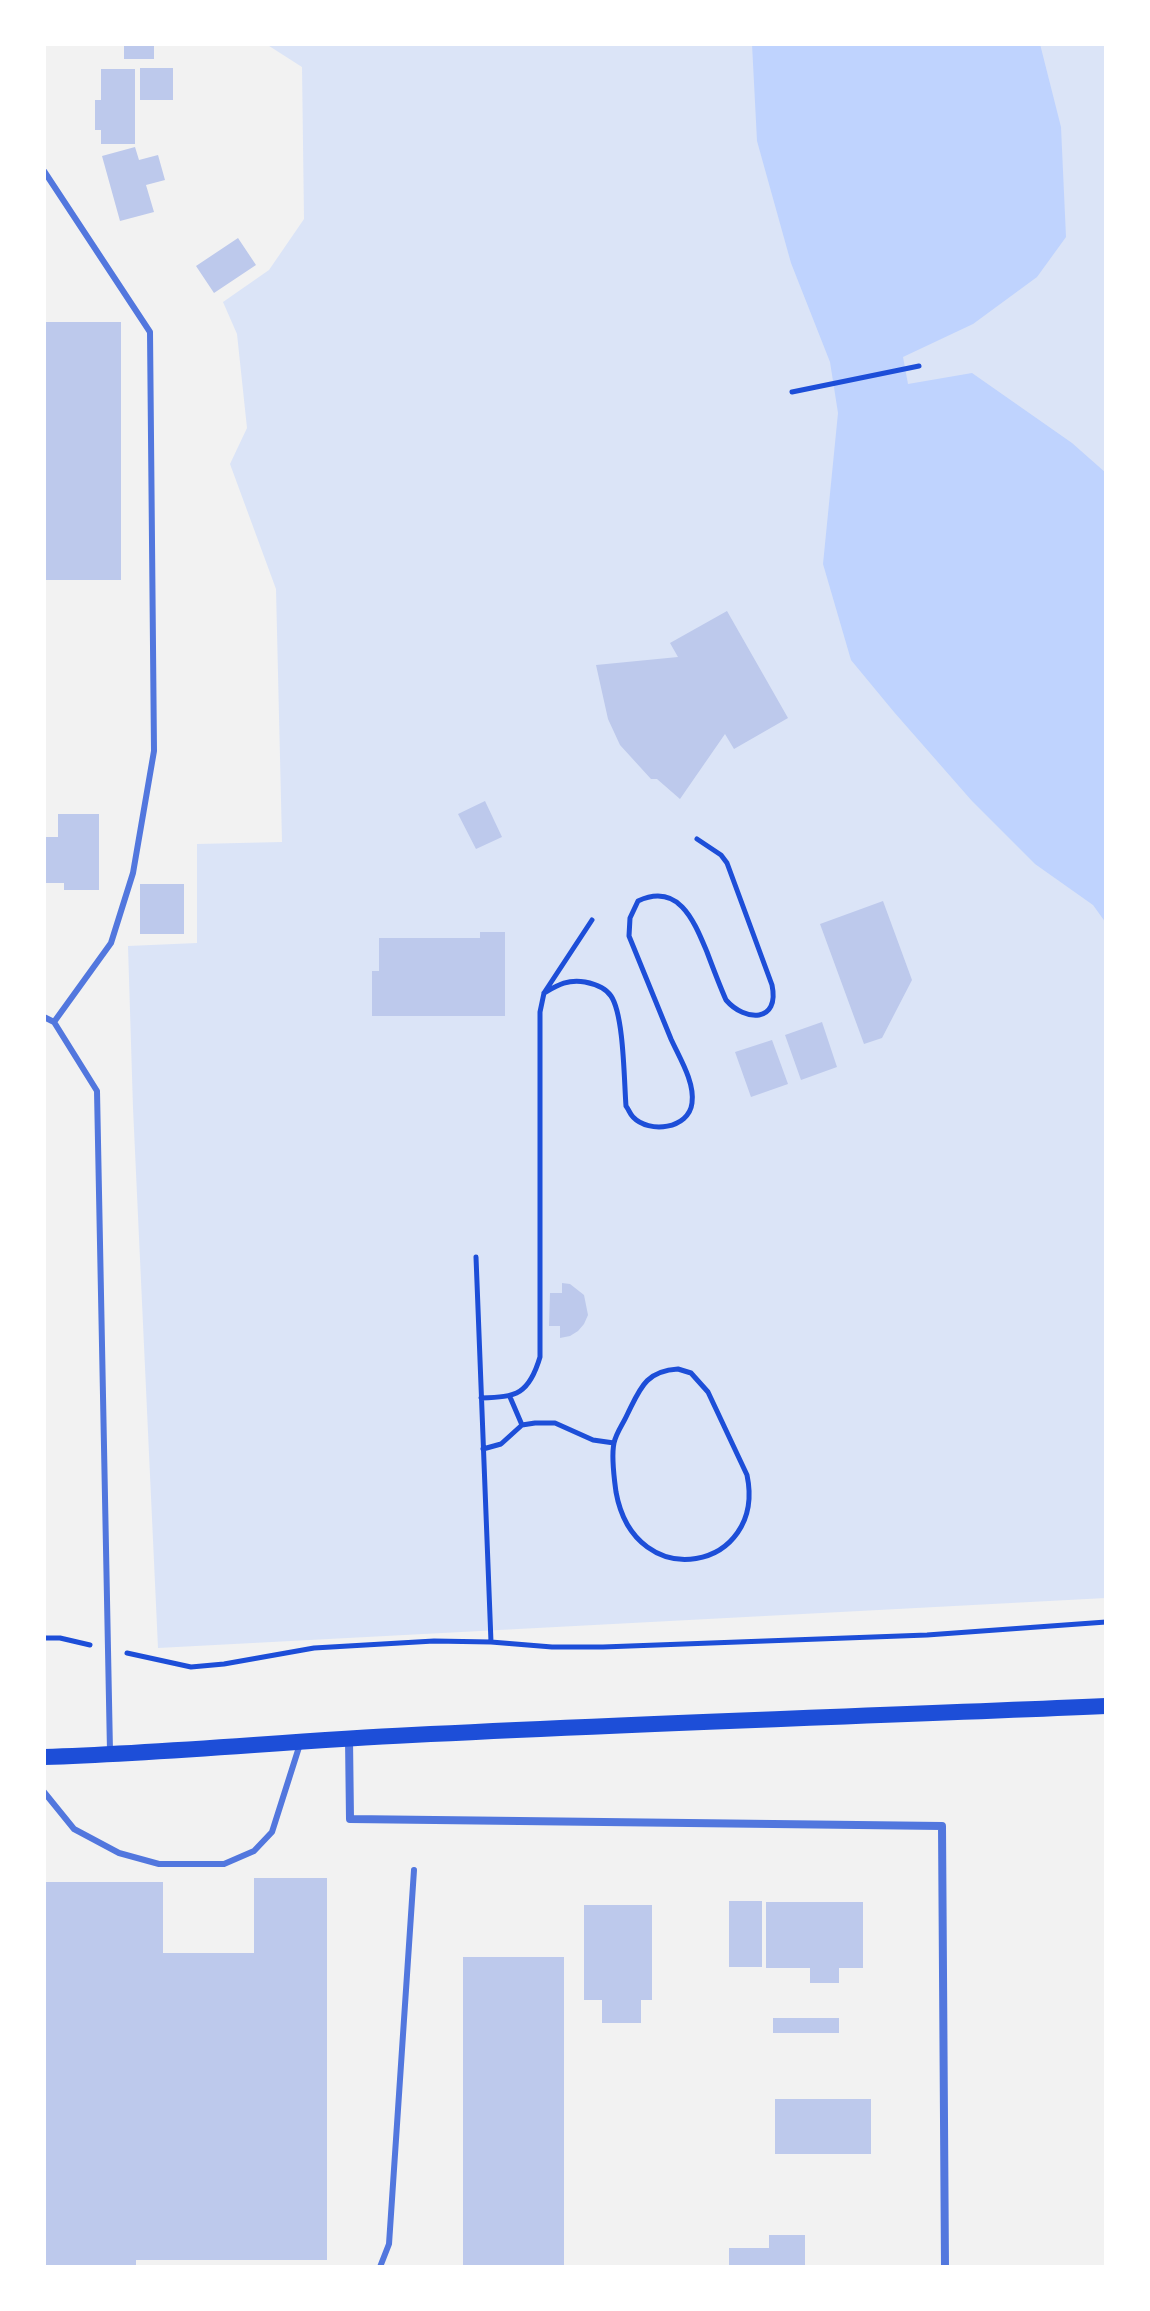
<!DOCTYPE html>
<style>
body{margin:0}
#map{position:relative;width:1150px;height:2311px;overflow:hidden;background:#f2f2f2;font-family:Figtree,sans-serif}
canvas{display:block}
.frame{position:absolute;inset:0;border:46px solid #fff;pointer-events:none}
</style>
<div id="map">
<canvas width="1150" height="2311"></canvas>
<div class="frame"></div>
</div>
<script>
const c = document.querySelector('canvas').getContext('2d');
c.lineJoin = 'round';
function fill(path, color) {
  c.fillStyle = color;
  c.fill(path, 'evenodd');
}
function stroke(path, color, width, dash) {
  c.strokeStyle = color;
  c.lineWidth = width;
  c.lineCap = dash ? 'butt' : 'round';
  c.setLineDash(dash || []);
  c.stroke(path);
}
fill(new Path2D(`
 M266,44H1106V1598L158,1648L133,1108L128,946L197,943V844L282,842L276,589L230,464L247,428L237,334L223,302L269,270L304,219L302,67Z`), '#dbe4f7');
fill(new Path2D(`
 M752,44H1040L1061,127L1066,237L1037,277L973,324L903,357L908,384L972,373L1072,443L1106,473V923L1093,905L1035,864L972,801L894,712L851,660L823,564L838,413L830,362L791,263L757,141Z`), '#bfd3fe');
fill(new Path2D(`
 M124,44H154V59H124Z
 M140,68H173V100H140Z
 M101,69H135V144H101V130H95V100H101Z
 M135,147L139,160L158,155L165,180L146,185L154,212L120,221L102,156Z
 M238,238L256,265L214,293L196,266Z
 M44,322H121V580H44Z
 M727,611L788,718L734,749L725,734L680,799L657,779H651L620,745L608,719L596,665L678,657L670,643Z
 M485,801L502,837L476,849L458,814Z
 M58,814H99V890H64V883H44V837H58Z
 M140,884H184V934H140Z
 M883,901L912,980L882,1038L864,1044L820,924Z
 M480,932H505V1016H372V971H379V938H480Z
 M822,1022L837,1067L801,1080L785,1035Z
 M772,1040L788,1084L751,1097L735,1052Z
 M562,1283L570,1284L584,1295L588,1315L584,1324L578,1331L570,1336L560,1338V1326H549L550,1293H562Z
 M254,1878H327V2260H136V2267H44V1882H163V1953H254Z
 M729,1901H762V1967H729Z
 M766,1902H863V1968H839V1983H810V1968H766Z
 M584,1905H652V2000H641V2023H602V2000H584Z
 M463,1957H564V2267H463Z
 M773,2018H839V2033H773Z
 M775,2099H871V2154H775Z
 M769,2235H805V2267H729V2248H769Z`), '#bdc9ec');
stroke(new Path2D(`
 M792,392L919,366
 M544,993C558,985 568,979 585,982C595,984 605,987 611,996C624,1015 624,1081 626,1106C629,1110 630,1114 633,1117C649,1134 689,1129 692,1103C695,1082 679,1057 671,1039C657,1005 643,971 629,936L630,918L638,901C679,882 694,921 707,952C713,968 719,984 726,1000C745,1022 780,1023 772,985L727,863L721,855L697,839
 M476,1257L491,1642
 M678,1369L691,1373L708,1392L747,1475C767,1570 635,1597 616,1492C614,1477 611,1457 614,1443C616,1433 623,1424 627,1415C640,1389 645,1371 678,1369Z
 M510,1397L522,1425
 M481,1398C517,1397 529,1394 540,1357V1012L544,993L592,920
 M483,1449L501,1444L522,1425L535,1423H555L593,1440L614,1443
 M44,1638H60L90,1645
 M127,1653L191,1667L224,1664L314,1648L434,1641L491,1642L552,1647H603L927,1635L1106,1622`), '#1d4ed8', 5);
stroke(new Path2D(`
 M44,171L150,332L154,751L133,873L111,943L54,1022
 M44,1017L54,1022L97,1091L110,1751
 M44,1792L74,1829L119,1853L159,1864H224L254,1851L272,1832L300,1744
 M380,2267L389,2244L414,1870`), '#5277de', 6);
stroke(new Path2D(`
 M349,1739L350,1819L942,1826L945,2267`), '#5277de', 8);
stroke(new Path2D(`
 M44,1757C167,1753 289,1741 412,1735C643,1723 875,1716 1106,1706`), '#1d4ed8', 16);
</script>
